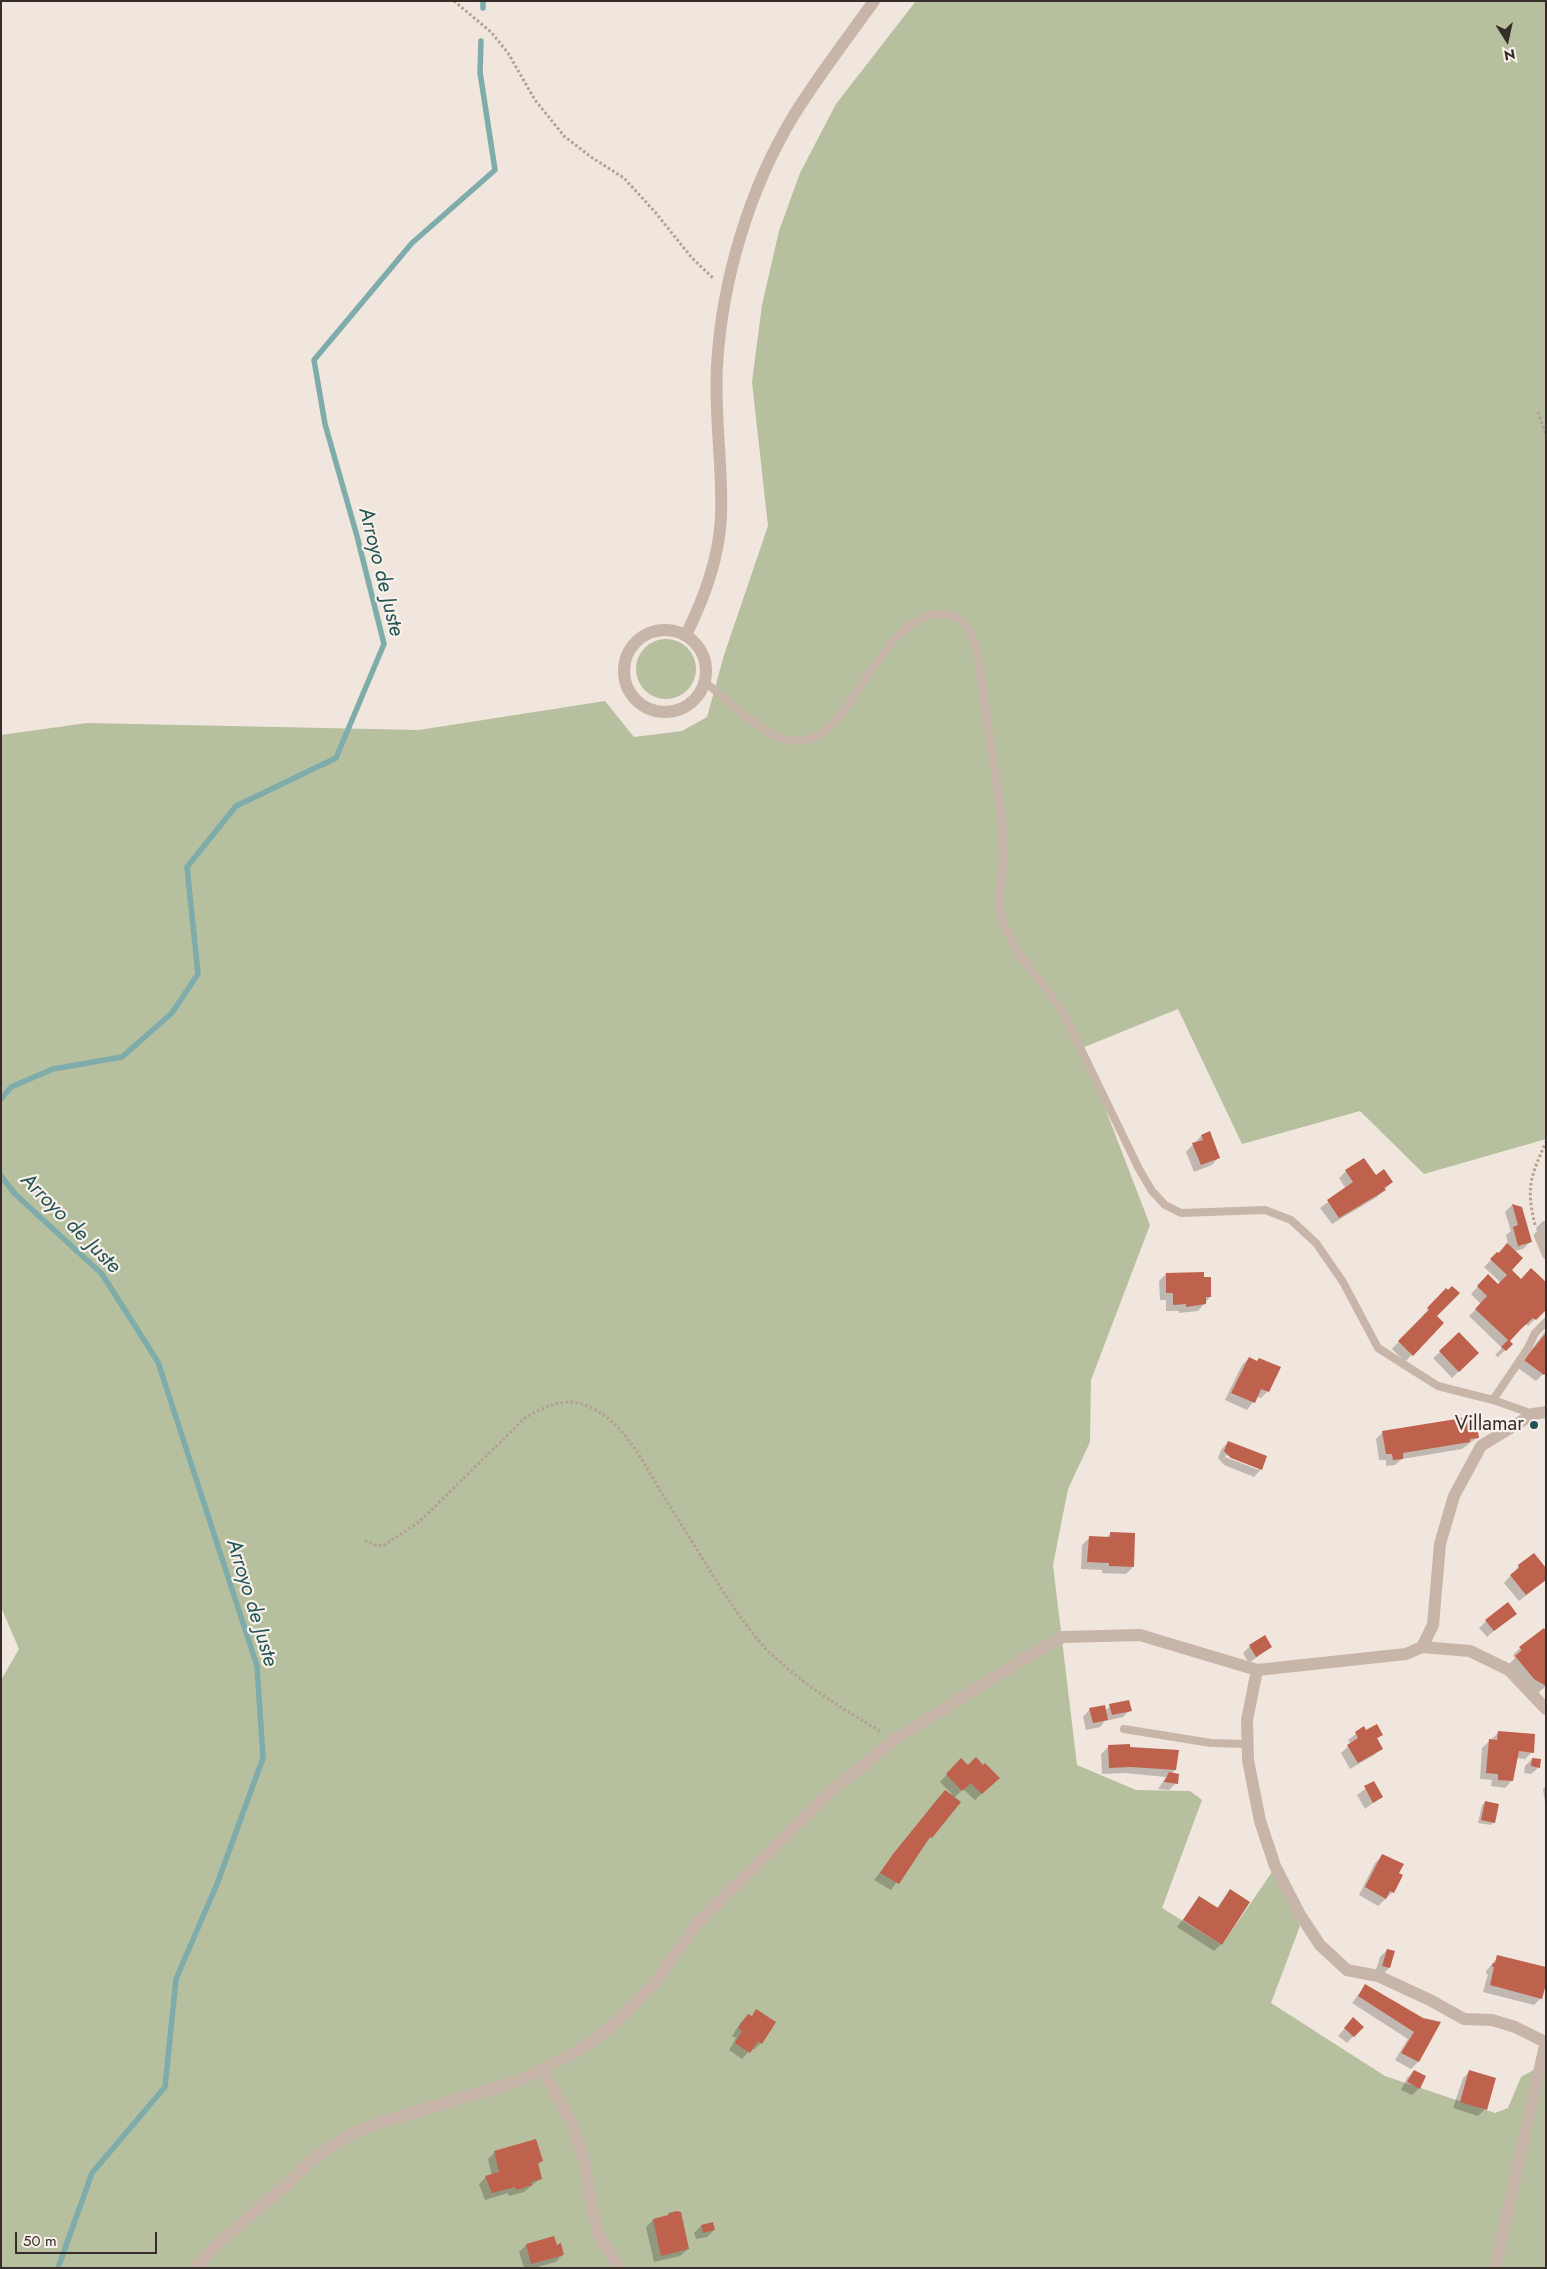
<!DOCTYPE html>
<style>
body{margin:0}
#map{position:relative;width:1547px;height:2269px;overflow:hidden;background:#f1e6dd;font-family:Jost,sans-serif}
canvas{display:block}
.frame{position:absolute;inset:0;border:2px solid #362c29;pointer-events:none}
.north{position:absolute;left:1482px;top:15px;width:50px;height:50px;-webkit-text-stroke:4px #f8f0e9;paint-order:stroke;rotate:170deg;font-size:14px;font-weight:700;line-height:20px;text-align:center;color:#362c29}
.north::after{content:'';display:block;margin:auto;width:18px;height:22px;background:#362c29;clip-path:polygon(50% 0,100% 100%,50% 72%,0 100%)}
.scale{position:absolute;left:15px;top:2232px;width:142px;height:22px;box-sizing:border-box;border:2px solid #362c29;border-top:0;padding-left:6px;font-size:15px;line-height:18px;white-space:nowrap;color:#362c29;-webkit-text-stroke:4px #f8f0e9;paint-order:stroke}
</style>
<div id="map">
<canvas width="1547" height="2269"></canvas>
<div class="frame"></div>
<div class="north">N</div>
<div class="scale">50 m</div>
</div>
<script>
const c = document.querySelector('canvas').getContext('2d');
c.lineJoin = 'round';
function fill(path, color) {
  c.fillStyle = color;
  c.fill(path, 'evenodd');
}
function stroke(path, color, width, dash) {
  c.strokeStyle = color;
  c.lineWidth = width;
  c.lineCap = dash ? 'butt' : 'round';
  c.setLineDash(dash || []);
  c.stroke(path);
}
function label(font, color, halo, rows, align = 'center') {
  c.font = font + ' Jost,sans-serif';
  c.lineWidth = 4.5;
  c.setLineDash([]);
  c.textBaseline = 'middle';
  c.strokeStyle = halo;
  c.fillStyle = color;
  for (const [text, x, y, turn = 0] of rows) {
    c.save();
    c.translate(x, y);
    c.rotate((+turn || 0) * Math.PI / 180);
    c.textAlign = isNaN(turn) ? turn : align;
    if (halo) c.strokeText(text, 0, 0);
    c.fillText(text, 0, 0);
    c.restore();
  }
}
fill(new Path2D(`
 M916,1H1546V1139L1424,1174L1360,1111L1242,1144L1178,1009L1082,1048L1150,1225L1091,1380L1090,1442L1068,1489L1053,1565L1077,1765L1136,1790L1190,1791L1202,1800L1162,1908L1222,1945L1272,1872L1300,1926L1271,2003L1385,2076L1495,2113L1508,2108L1521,2077L1546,2063V2268H1V1680L19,1649L1,1607V735L87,723L419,730L605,701L634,737L682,731L707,717L724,655L768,526L752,382L762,305L779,231L800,173L836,104Z
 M636 669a30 30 0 1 1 60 0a30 30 0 1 1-60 0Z`), '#b6bf9e');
fill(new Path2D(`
 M1201,1136L1219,1157L1212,1165L1194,1172L1186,1152Z
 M1346,1171L1392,1182L1377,1197L1332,1224L1320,1208L1346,1189L1339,1178Z
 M1512,1205L1521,1208L1530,1242L1523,1249L1515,1251L1510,1270L1546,1308L1528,1326L1526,1324L1508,1341L1511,1344L1498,1357L1495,1355L1502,1348L1469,1316L1481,1304L1471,1294L1488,1276L1498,1286L1501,1283L1484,1267L1508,1243L1506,1235L1511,1231L1505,1212Z
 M1543,1221H1546L1545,1245L1539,1243L1536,1228Z
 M1166,1274L1210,1297L1198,1311L1179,1313V1311H1166V1300H1160L1159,1281Z
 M1446,1290L1436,1316L1442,1323L1405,1362L1392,1349Z
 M1546,1330V1371L1536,1381L1518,1368Z
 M1440,1352L1477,1353L1452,1378L1433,1358Z
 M1249,1358L1268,1391L1261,1398L1257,1397L1247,1410L1225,1400L1242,1365Z
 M1383,1432L1478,1437L1462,1449L1402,1459L1395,1465L1386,1466V1460H1379L1376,1439Z
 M1228,1442L1266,1457L1261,1469L1254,1477L1224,1465L1218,1458L1221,1450ZM1226,1455L1259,1468V1470L1225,1457Z
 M1111,1533L1133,1567L1126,1574L1102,1573V1570L1081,1569L1082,1545L1089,1538H1106Z
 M1519,1566L1543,1582L1519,1601L1504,1583Z
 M1515,1613L1487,1637L1479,1628L1486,1621Z
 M1543,1630L1546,1633V1686L1538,1693L1509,1664L1515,1658L1513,1655L1520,1648Z
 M1250,1646L1271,1647L1249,1663L1243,1653Z
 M1110,1706L1130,1710L1123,1717L1105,1721L1100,1727L1086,1730L1083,1717L1090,1709L1105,1711Z
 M1364,1728L1366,1731L1381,1735L1376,1740L1381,1748L1374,1755L1350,1769L1341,1753L1351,1744L1348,1740Z
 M1499,1732L1532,1752L1525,1759L1516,1758L1512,1780L1505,1788L1491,1786L1492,1780L1480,1779L1482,1748Z
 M1129,1745V1748L1175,1770L1171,1774L1176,1783L1169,1790L1158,1789L1166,1777L1124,1773L1102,1774L1101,1754L1108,1747Z
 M961,1759L968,1767L998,1778L975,1800L963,1789L954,1798L959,1802L924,1845L891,1890L874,1880L938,1798L945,1791L953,1795L940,1782Z
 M1532,1759L1539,1767L1531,1774L1524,1773L1525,1766Z
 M1373,1783L1381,1797L1365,1809L1357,1795Z
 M1546,1786V1802H1545L1543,1789Z
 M1485,1802L1494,1822L1491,1825L1478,1823L1482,1805Z
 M1382,1856L1398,1873L1393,1892L1378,1906L1359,1895L1375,1863Z
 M1230,1890L1221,1944L1214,1951L1177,1927L1199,1898L1216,1909Z
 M1387,1950L1389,1968L1382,1975L1375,1973L1380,1957Z
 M1498,1957L1541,1998L1534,2005L1483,1992L1488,1974H1486V1971Z
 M1365,1986L1422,2019L1439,2023L1418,2062L1411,2069L1395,2060L1408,2039L1352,2003Z
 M757,2011L761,2043L754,2050L752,2048L742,2059L729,2050L736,2038L732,2036L741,2022L748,2015L751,2017Z
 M1347,2026L1362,2027L1347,2043L1338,2036Z
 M1414,2071L1419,2088L1412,2095L1401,2090L1407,2078Z
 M1470,2071L1485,2109L1478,2116L1453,2108L1463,2078Z
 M495,2152L542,2161L537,2165L541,2178L524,2192L509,2196L508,2193L485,2200L479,2184L486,2177L492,2176L488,2159Z
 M653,2220L688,2249L680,2256L654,2262L646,2227Z
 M712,2223L714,2230L707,2237L696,2239L694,2233L701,2226Z
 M526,2245L556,2246L563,2254L556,2262L534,2268H524L519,2252Z`), '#0003');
stroke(new Path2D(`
 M483,8V1
 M1,1099L11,1087L53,1069L122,1057L172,1013L198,974L187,867L236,806L336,758L384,644L357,536L325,424L314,360L412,243L495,170L480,72L481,41
 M1,1176L15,1194L102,1274L158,1362L257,1666L263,1758L217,1884L176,1979L165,2087L92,2173L58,2268`), '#7eacaa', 5.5);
fill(new Path2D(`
 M1210,1131L1220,1158L1201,1165L1192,1143L1203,1140L1201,1135Z
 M1364,1158L1376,1175L1384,1169L1393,1182L1384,1188L1386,1190L1339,1218L1327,1200L1353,1182L1345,1170Z
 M1512,1204L1522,1207L1532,1242L1518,1246L1513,1227L1518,1225Z
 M1507,1243L1523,1258L1512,1270L1521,1279L1531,1268L1546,1282V1310L1536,1320L1533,1318L1522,1328L1510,1341L1513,1344L1506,1351L1501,1347L1508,1340L1475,1309L1487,1296L1477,1286L1488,1274L1498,1284L1507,1275L1490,1259L1497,1252L1499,1253Z
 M1204,1272V1277H1211V1297H1206V1304L1186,1307V1304L1173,1305V1293H1166V1273Z
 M1452,1286L1460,1293L1437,1316L1444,1323L1413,1356L1398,1341L1429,1310L1427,1308L1446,1288L1448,1290Z
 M1459,1332L1479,1353L1459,1372L1439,1351Z
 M1546,1333V1373L1544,1375L1524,1360Z
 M1249,1357L1257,1361L1259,1358L1281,1367L1269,1392L1261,1389L1255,1403L1231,1393Z
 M1475,1416L1479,1438L1470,1439V1442L1403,1453V1459L1393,1460L1392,1454H1386L1382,1431Z
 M1228,1441L1267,1456L1262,1470L1231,1458L1224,1451Z
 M1110,1532L1135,1533L1134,1567L1109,1566V1563L1087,1562L1089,1536L1110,1537Z
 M1534,1553L1546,1568V1580L1526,1595L1510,1575L1519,1568L1518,1565Z
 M1508,1602L1517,1614L1494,1631L1485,1620Z
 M1544,1628L1546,1631V1686L1534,1679L1515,1656L1522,1650L1519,1647Z
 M1265,1635L1272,1647L1256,1657L1249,1645Z
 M1129,1700L1132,1711L1112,1715L1109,1704Z
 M1105,1705L1108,1720L1093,1723L1089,1708Z
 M1377,1724L1383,1735L1377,1738L1383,1749L1358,1763L1347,1745L1358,1738L1355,1732L1364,1726L1366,1730Z
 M1498,1731L1535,1734L1534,1753L1519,1751L1513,1781L1498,1780V1774L1486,1773L1489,1739L1497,1740Z
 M1130,1744V1747L1179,1750L1176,1770L1131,1767L1109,1768L1108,1745Z
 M976,1757L983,1765L985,1763L1000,1778L982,1794L971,1783L962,1791L946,1774L961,1758L968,1765Z
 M1532,1758L1541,1759L1540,1768L1531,1766Z
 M1169,1772L1179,1774L1178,1784L1164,1782Z
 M1374,1781L1383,1797L1373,1803L1364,1786Z
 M945,1790L961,1802L932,1838L930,1837L899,1884L880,1873L893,1854Z
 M1485,1801L1499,1804L1495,1823L1481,1820Z
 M1382,1854L1404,1864L1399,1873L1403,1875L1394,1893L1390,1891L1386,1899L1365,1887Z
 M1230,1889L1250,1902L1222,1945L1183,1920L1199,1896L1218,1908Z
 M1387,1949L1395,1951L1390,1968L1382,1966Z
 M1497,1955L1546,1967V1984L1542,1999L1490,1985L1494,1967H1492L1493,1963H1495Z
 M1365,1984L1423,2018L1441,2022L1419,2062L1401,2053L1414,2032L1358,1996Z
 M756,2009L776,2022L762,2044L758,2041L750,2053L735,2043L742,2031L738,2028L748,2014L752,2016Z
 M1353,2017L1364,2027L1354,2037L1344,2028Z
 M1414,2070L1426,2076L1420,2089L1407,2082Z
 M1469,2070L1496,2078L1487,2110L1460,2102Z
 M536,2139L543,2161L538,2163L542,2179L531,2182L532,2185L516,2190L515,2187L492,2193L485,2176L499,2172L494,2151Z
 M677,2211L681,2212L689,2249L661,2256L653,2219L668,2215L669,2213Z
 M713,2222L715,2230L703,2233L701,2225Z
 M554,2236L557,2245L561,2243L564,2255L531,2264L526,2244Z`), '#be614d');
stroke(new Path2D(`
 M454,1L491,32L508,53L535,100L564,136L591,157L624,178L655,212L692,258L714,279
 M1538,412L1546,436
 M1535,1225C1526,1187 1530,1178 1546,1142
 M365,1540L374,1545L383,1546L419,1522L526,1417C546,1406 567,1396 590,1407C627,1424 645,1467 666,1500C698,1549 726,1603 765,1648C771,1655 780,1661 787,1668C816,1693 849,1712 881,1732`), '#b49f94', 3, [2.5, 2.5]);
stroke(new Path2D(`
 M705,682C726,699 763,736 789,740C800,743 816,738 825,731C861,701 891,612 943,614C964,615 971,632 977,650L1002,821L1003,857L999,903L1002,921L1018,953L1062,1010L1139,1169L1152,1191L1165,1205L1181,1213L1265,1210L1291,1220L1316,1243L1343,1282L1378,1348L1438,1386L1493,1400L1533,1414
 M1538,1236L1546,1255
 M1493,1400L1528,1348L1535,1333L1546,1322
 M1124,1729L1211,1743L1248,1744`), '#c8b5a9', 8);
stroke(new Path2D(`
 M624 671a41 41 0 1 1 82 0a41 41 0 1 1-82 0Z
 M686,635C704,598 719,559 721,517C723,466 714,416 717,366C722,280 749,189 794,115C818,76 847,39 874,1
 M1422,1647L1470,1651L1509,1670L1546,1709
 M1257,1670L1247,1720L1248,1760L1260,1821L1275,1866L1299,1913L1320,1945L1347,1970L1378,1976L1430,2000L1464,2019L1492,2020L1515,2027L1545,2042
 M543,2070L573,2125L585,2164L592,2207L599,2236L619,2268
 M195,2268L221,2241L283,2188L308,2163L347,2136L379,2123L518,2081L572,2054L603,2034L625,2014L652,1986L698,1923L830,1792L894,1740L1027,1657L1063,1637L1140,1635L1257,1670L1406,1654L1422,1647L1433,1625L1440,1544L1454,1496L1481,1446L1533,1414L1546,1412
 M1495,2268L1546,2041`), '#c8b5a9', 12);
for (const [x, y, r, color] of [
 [1534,1425,5,"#215454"]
]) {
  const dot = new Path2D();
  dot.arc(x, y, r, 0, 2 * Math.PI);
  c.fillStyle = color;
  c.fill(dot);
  stroke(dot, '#f8f0e9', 2);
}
label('20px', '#362c29', '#f8f0e9', [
 ["Villamar",1524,1425]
], 'right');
label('italic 21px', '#215454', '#f8f0e9', [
 ["Arroyo de Juste",380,572,76],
 ["Arroyo de Juste",70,1224,45],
 ["Arroyo de Juste",251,1603,73]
]);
</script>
